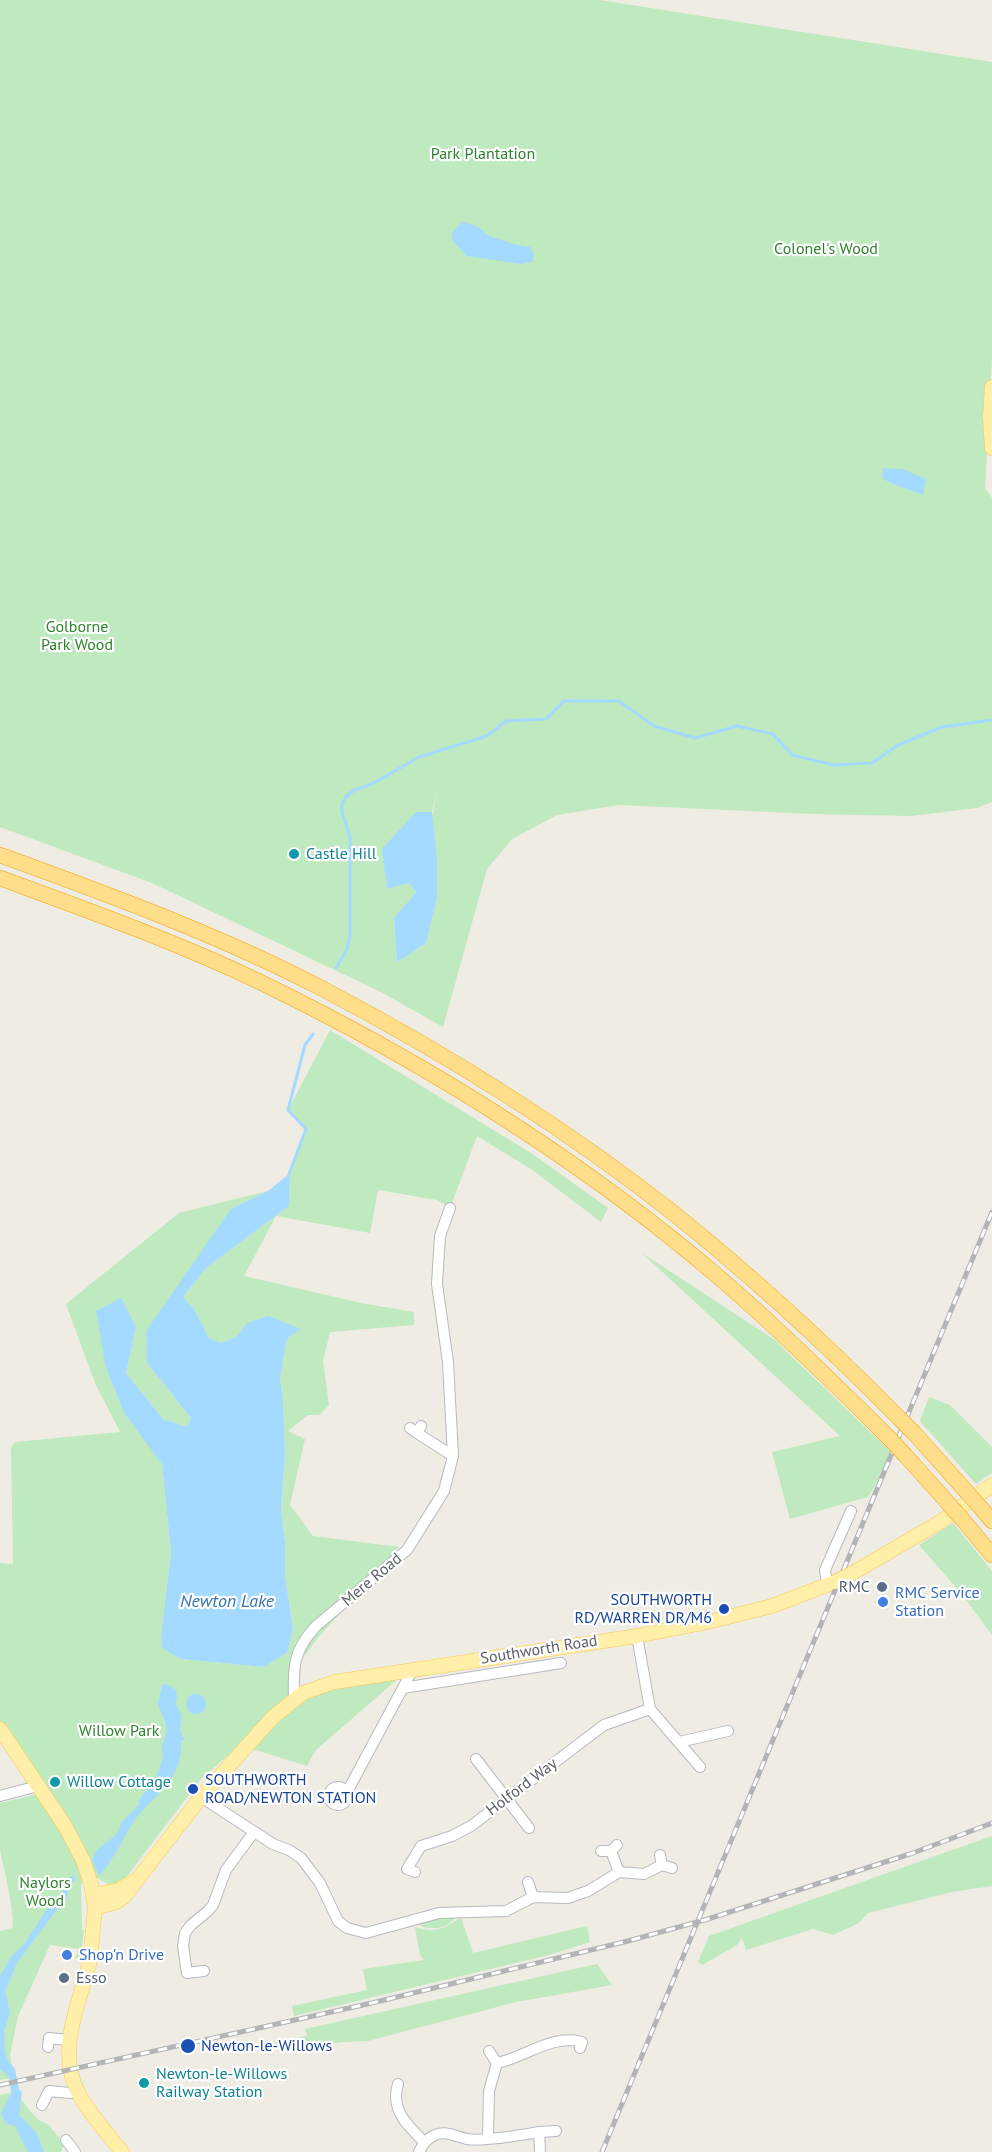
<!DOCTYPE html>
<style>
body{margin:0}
canvas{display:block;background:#efece4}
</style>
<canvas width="992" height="2152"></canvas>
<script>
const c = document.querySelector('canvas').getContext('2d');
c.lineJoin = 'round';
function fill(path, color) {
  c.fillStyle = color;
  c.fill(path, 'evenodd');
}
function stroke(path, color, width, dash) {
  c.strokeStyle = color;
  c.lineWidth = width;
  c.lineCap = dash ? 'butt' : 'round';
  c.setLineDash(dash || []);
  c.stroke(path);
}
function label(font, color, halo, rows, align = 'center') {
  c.font = font + ' "PT Sans",sans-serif';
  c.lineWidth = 4.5;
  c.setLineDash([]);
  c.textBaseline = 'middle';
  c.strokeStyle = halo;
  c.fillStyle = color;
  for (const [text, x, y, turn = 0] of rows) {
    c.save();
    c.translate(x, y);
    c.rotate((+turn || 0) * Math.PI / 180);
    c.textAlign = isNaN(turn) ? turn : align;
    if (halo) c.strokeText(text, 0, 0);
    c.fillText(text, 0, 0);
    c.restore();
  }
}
fill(new Path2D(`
 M0,0H600L992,62V359L985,488L992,498V802L977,808L910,816L813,814L619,805L557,815L512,839L487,869L443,1027L381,992L152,883L0,827ZM437,789L432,819L437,858V898L426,943L397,962L394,918L416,892L409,883L416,813L432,812Z
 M330,1030L531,1153L608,1208L601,1222L531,1169L477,1136L450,1208L437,1200L378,1190L370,1233L276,1216L244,1276L366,1304L414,1312V1325L330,1332L323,1361L329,1405L319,1415H308L288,1431L305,1439L290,1505L313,1536L399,1547L316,1640L295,1669L301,1701L314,1692L401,1676L316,1750L307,1766L253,1749L242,1743L201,1779L127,1876L121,1881L110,1885L97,1878L81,1884L82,1929L84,1930L80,1961L76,1958L78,1949L50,1945L18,2016L10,2055L14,2078L0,2080V1931L12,1928C16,1917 3,1865 0,1850C0,1835 0,1818 0,1803L46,1792L0,1728V1563L13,1564L11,1448L15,1442L120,1432L95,1383L66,1304L179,1213L268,1191L231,1209L147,1363L191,1418L187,1427L163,1419L126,1373L136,1327L106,1368L124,1413L162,1463L171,1553L161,1636L181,1659L264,1667L287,1653L293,1627L285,1576V1542L281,1508L285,1454L283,1399L280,1379L286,1343L289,1337L300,1329L247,1323L236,1337L221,1343L209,1338L194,1309L183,1297L206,1268L289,1206L290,1173L306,1129L288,1110Z
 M642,1253L775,1340L893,1454L868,1497L790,1519L772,1452L840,1436Z
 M929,1397L950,1405L992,1447V1473L976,1484L920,1421Z
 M953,1523L992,1571V1635L961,1593L919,1545Z
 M992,1836V1886L952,1892L868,1913L859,1923L833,1935L813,1929L746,1950L742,1938L737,1945L702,1965L698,1962L709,1936Z
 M457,1916C448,1929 429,1932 416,1923L438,1917Z
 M461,1918L473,1953L587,1926L590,1942L549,1955L294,2016L292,2006L367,1990L363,1969L424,1960L420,1955L415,1927C437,1934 443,1928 461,1918Z
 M597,1964L612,1985L516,2002L368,2041C337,2042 307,2045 276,2049L275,2042L307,2036L305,2029Z
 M16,2092L30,2111L39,2120L49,2125L64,2144L61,2152H0V2095Z`), '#bfe9be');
fill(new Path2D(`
 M462,222C470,224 482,226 486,235L517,245L530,247L534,255L532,262L521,264L467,256L452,240V233Z
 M883,468L902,469L926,479L923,495C909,489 895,486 882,478Z
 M416,812H432L437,858V898L426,943L397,962L394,918L416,892L409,883L387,889L382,849Z
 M290,1173L289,1206L206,1268L183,1297L194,1309L209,1338L221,1343L236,1337L247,1323L268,1316L301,1329L289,1337L286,1343L280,1379L283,1399L285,1454L281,1508L285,1542V1576L293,1628L287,1653L264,1667L181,1659L162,1648L161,1636L171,1553L162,1464L124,1413L106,1368L96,1311L121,1298L136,1327L126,1373L163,1419L187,1427L191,1418L147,1363L146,1331L231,1209L268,1191Z
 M166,1684L176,1690L177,1699L175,1703L182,1715L180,1730L183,1738H186L181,1741C183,1783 152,1794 132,1824C125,1834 120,1847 113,1857C109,1864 104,1870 99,1876L92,1860L97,1850L116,1835L122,1822L139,1805L138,1801L156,1778L163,1757C159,1746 166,1737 167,1727L158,1704L162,1685Z
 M186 1704a10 10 0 1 1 20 0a10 10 0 1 1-20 0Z
 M73,1875L76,1880L71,1883L67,1896L17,1963L5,1991L10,2013L4,2031L5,2052L8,2061L15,2069L19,2090L22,2091L19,2115L37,2133L44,2152H28L15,2126L5,2123L1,2113L11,2093L9,2077L0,2069V1976L11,1957L26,1942L45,1912L62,1893L68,1879Z`), '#a4daff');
stroke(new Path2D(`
 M336,968L347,949L350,935V837L342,812V804L346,797L353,791L374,783L419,757L487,736L506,721L546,719L564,701H619L654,726L695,738L737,726L773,734L792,755L834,765L872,763L898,745L942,727L992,720
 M289,1174L306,1129L288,1110L305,1045L313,1034`), '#a4daff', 3);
const minor = new Path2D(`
 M410,1428L417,1433L421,1426
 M417,1433L453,1456
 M827,1585L825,1570L851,1511
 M637,1636L650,1709L700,1767
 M403,1688L561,1663
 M294,1699C293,1667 293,1651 316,1626L407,1550L444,1491L453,1456L448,1362L437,1284L440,1236L450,1208
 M679,1742L728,1731
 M476,1759L529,1828
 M329 1796a9 9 0 1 1 18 0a9 9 0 1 1-18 0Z
 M347,1792L413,1669
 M0,1796L38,1786
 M201,1797L273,1844L289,1850L301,1858L320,1883L338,1921L347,1928L366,1933L439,1913L506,1911L533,1897L568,1898L588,1891L619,1872L644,1874L662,1865
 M601,1851H611L617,1845
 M611,1851L619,1872
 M660,1855L662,1865L672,1868
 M415,1872L407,1869L421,1846L452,1836L471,1826L604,1725L650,1709
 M528,1882L533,1897
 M204,1971L187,1973L183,1946L185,1933L191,1925L208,1911L213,1905L226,1870L254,1832
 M48,2047L49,2038L69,2040
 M497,2063C526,2057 551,2034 582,2042L580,2048
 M398,2084C390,2109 407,2125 424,2142
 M42,2105L49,2091L70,2093L77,2091
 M488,2138L489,2091L497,2063L489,2051
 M66,2140L75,2152
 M540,2150L539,2132L556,2131
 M419,2152C423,2144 426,2139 435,2135C447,2130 456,2137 467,2139C485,2142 521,2135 539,2132`);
const major = new Path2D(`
 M992,387L990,417L992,448
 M851,1574L940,1522L992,1485
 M0,1729L65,1826L83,1860L91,1884L95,1908L90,1961C79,2004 55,2053 80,2096C91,2116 108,2134 122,2152
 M93,1895L118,1890L132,1882
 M95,1908L114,1903L124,1897L201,1797L273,1717L303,1693L334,1682L637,1636L708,1622L772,1606L835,1582`);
const highway = new Path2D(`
 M0,855C110,895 219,935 323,989C445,1053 564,1127 672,1212C752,1276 827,1345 899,1418
 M0,878C87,910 174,941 258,981C425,1062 588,1164 728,1285C784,1334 838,1387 891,1440
 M914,1433L965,1490
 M905,1455L948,1503
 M981,1508L992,1521
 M963,1520L992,1555`);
stroke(minor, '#b6babf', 12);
stroke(major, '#fcc750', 15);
stroke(highway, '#f3a000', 16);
stroke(minor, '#fff', 10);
stroke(major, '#ffefa9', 14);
stroke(highway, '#ffde8b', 15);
const rail = new Path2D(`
 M0,2085L372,2003L628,1941L708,1919L913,1853L992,1823
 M602,2152L992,1212`);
stroke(rail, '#b3b4b5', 5);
stroke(rail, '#fff', 3, [9]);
const majorBridge = new Path2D(`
 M835,1582L851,1574`);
const highwayBridge = new Path2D(`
 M899,1418L914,1433
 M891,1440L905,1455
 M965,1490L981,1508
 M948,1503L963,1520`);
stroke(majorBridge, '#fcc750', 15, []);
stroke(highwayBridge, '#f3a000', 16, []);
stroke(majorBridge, '#ffefa9', 14);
stroke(highwayBridge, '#ffde8b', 15);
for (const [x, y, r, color] of [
 [294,854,6,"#0f9aa8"],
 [882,1587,6,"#5c6f8a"],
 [883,1602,6,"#3f7fe0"],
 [724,1609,6,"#1a4fb4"],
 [55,1782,6,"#0f9aa8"],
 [193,1789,6,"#1a4fb4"],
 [67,1955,6,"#3f7fe0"],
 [64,1978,6,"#5c6f8a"],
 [188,2046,8,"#1a4fb4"],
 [144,2083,6,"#0f9aa8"]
]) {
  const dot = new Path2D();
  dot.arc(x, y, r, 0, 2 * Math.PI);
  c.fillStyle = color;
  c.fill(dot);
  stroke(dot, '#fff', 2);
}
label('16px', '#2e822f', '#fff', [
 ["Park Plantation",483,154],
 ["Colonel's Wood",826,249],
 ["Golborne",77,627],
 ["Park Wood",77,645],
 ["Willow Park",119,1731],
 ["Naylors",45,1883],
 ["Wood",45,1901]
]);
label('16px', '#0d838f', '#fff', [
 ["Castle Hill",306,854],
 ["Willow Cottage",67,1782],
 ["Newton-le-Willows",156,2074],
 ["Railway Station",156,2092]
], 'left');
label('16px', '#5c6065', '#fff', [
 ["Mere Road",372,1580,-40],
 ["Southworth Road",539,1650,-9],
 ["Holford Way",522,1787,-37]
]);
label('16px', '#4e5e75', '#fff', [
 ["RMC",870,1587],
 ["Esso",76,1978,"left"]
], 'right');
label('16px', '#366cbe', '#fff', [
 ["RMC Service",895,1593],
 ["Station",895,1611],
 ["Shop'n Drive",79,1955]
], 'left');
label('16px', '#164399', '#fff', [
 ["SOUTHWORTH",712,1600,"right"],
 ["RD/WARREN DR/M6",712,1618,"right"],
 ["SOUTHWORTH",205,1780],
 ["ROAD/NEWTON STATION",205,1798],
 ["Newton-le-Willows",201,2046]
], 'left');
label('italic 18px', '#3675b0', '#fff', [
 ["Newton Lake",227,1602]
]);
</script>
